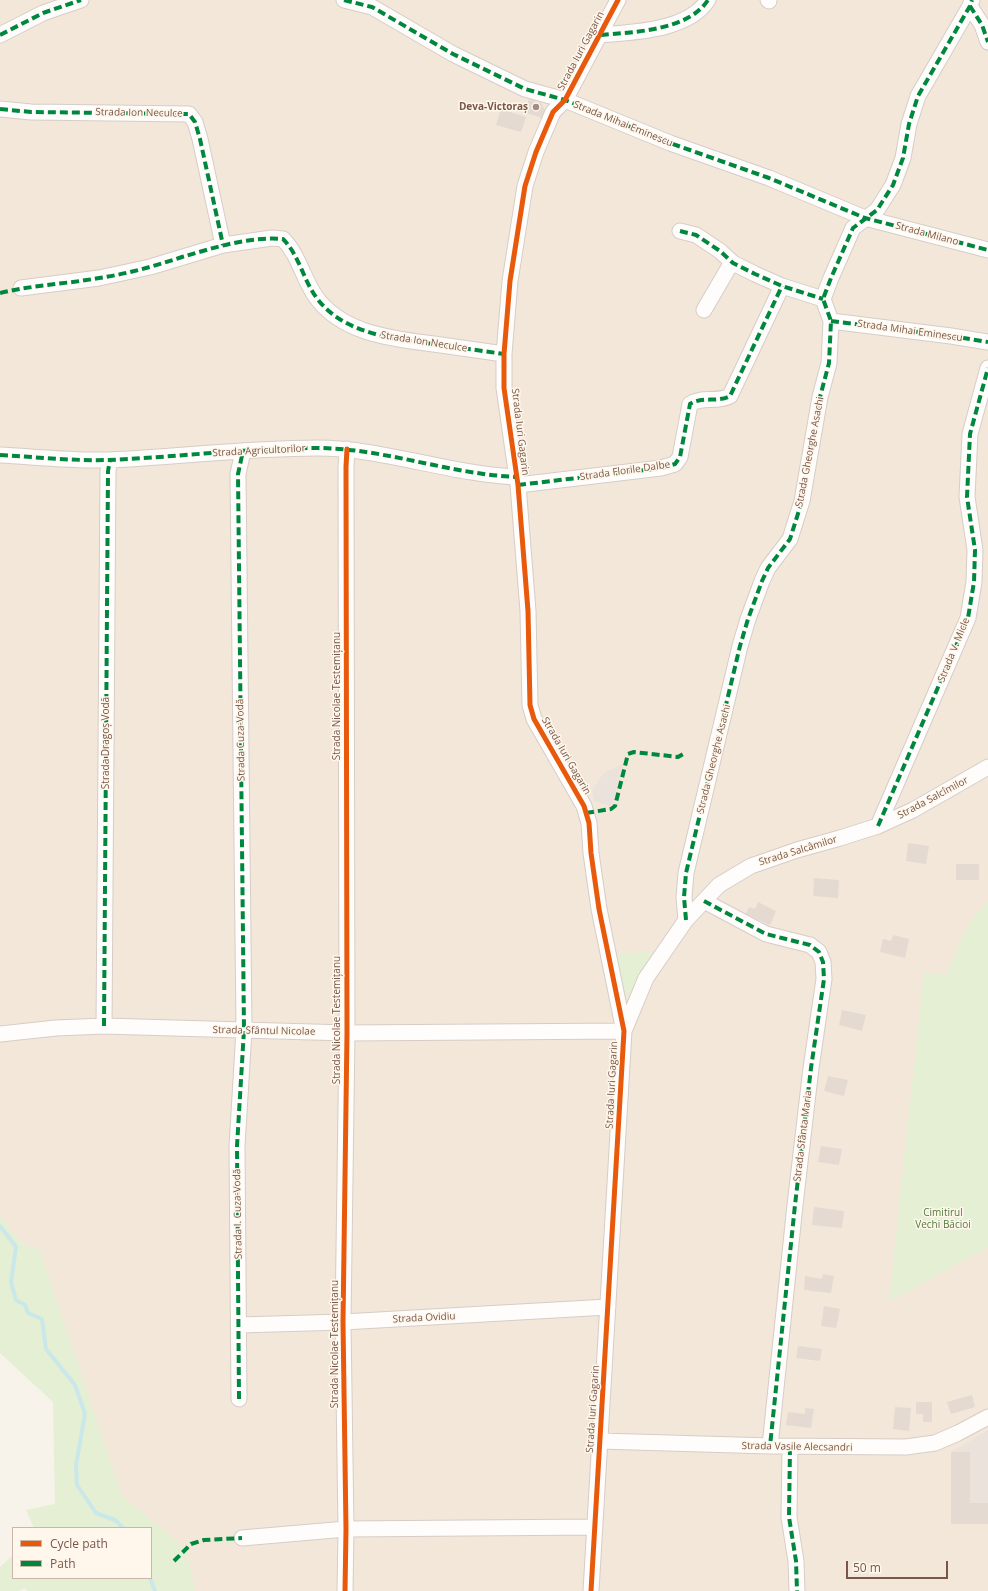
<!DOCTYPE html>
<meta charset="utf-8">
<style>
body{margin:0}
#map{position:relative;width:988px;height:1591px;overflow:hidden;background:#f7f2ea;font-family:"Open Sans",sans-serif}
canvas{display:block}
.legend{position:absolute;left:12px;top:1527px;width:140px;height:52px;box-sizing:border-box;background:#fff7ec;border:1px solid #c9b7aa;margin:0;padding:5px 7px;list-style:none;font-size:12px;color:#785748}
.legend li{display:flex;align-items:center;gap:8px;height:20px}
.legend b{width:20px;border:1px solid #c9b7aa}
.scale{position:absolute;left:846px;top:1561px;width:102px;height:18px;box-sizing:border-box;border:2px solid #785748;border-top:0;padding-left:5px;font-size:12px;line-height:14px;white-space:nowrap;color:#785748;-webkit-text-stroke:3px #fff7ec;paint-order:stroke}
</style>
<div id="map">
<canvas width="988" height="1591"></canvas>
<ul class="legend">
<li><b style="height:5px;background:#e8590c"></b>Cycle path</li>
<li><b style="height:5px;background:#00873e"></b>Path</li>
</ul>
<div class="scale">50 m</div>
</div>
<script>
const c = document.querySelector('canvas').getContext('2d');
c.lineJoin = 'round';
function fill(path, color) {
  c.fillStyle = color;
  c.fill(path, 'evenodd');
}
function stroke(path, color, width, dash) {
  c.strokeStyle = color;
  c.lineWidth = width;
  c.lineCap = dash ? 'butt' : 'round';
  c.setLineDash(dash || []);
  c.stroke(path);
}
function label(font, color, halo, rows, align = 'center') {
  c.font = font + ' "Open Sans",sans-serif';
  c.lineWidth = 3;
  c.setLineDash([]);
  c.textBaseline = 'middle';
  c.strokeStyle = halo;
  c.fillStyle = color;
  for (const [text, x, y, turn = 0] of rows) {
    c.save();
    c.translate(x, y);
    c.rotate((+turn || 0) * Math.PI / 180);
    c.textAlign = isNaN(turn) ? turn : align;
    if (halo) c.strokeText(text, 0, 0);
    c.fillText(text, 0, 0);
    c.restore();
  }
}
fill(new Path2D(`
 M0,0H988V1591H195L186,1549L122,1497L40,1250L22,1244L0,1216Z`), '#f3e7da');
fill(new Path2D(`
 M623,764L613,803L610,806L594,801L592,790L604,773Z
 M988,1430V1524H951V1452Z`), '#ebe2db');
fill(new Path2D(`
 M988,901V1247L889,1302L924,972L947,975C956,951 968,919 988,901Z
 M654,952L631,994L623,993L616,953Z
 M0,1216L22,1244L40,1250L122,1496L186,1549L195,1591H27L25,1588L19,1591H0V1567L13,1555V1578H151V1528H34L26,1510L55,1504L53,1402L0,1353Z`), '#e4efd4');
stroke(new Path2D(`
 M0,1226L16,1247L11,1282L16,1300L25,1305L28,1313L42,1319L46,1349L75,1385L85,1414L76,1465L77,1485L96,1513L115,1520L123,1528
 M150,1578L155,1591`), '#cae8e9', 4);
fill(new Path2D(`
 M529,99L541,103L545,110L542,118L524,112Z
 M501,109L526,117L521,132L496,125Z
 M908,843L929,846L926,864L906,861Z
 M956,864H979V880H956Z
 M814,878L839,880L838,898L813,896Z
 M758,902L776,911L770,925L746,914L749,907L755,909Z
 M893,935L909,939L905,958L880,952L883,939L891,941Z
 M842,1010L866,1015L862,1031L839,1025Z
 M828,1076L848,1080L844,1096L824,1091Z
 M821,1146L842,1149L839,1165L818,1162Z
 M814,1207L844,1211L842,1228L812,1225Z
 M823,1274L834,1276L831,1293L804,1290L805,1276L822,1279Z
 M824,1306L840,1309L836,1328L821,1326Z
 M798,1346L822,1349L820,1361L796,1358Z
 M972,1395L975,1407L951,1414L947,1402Z
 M916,1402H932V1422H923V1414H916Z
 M895,1407L911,1408L909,1431L893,1429Z
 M805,1408L814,1409L811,1428L786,1425L788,1412L805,1414Z
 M951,1452H970V1503H988V1524H951Z`), '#e4dad1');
const minor = new Path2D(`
 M344,0L372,7L453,54L525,89L565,100L670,143L769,178L865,218L988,250
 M768,0L769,1
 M970,6L982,25L988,42
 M0,35L43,13L81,0
 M601,35C633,32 688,31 708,0
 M0,109L31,112L189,114L195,122L200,139L223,245
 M680,231L696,235L720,251L733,263L755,274L782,286L823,299
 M21,288L99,278L150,267L223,245L272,238L283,239C299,255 303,279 316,297C344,336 398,339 441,345C462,348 483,351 504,354
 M704,310L732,262
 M831,321L951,336L988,342
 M0,455C36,457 72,461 109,460C178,457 247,448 317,448C383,448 449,474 516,477
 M518,485L661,468L675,464L680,457L690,404C702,396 717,403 730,396L782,286
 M878,826L968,618L974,582L975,550L967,497L970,434L988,368
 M704,901L766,934L810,945L819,952L823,962L824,979L811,1068L795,1205L770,1446
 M686,920L684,897L686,873L740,646L748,619L762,581L768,568L790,539L802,501L820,397L829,363L831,321L823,299L831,278L853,228L877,210L893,185L903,158L909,124L918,96L970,6L972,0
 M104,1026L108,471L110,460
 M0,1034L56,1028L104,1026L347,1033L624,1031L646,978L686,920L719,885L751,866L797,850L840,838L878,826L913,810L988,767
 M239,1325L343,1322L608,1307
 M239,1399L237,1146L244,1030L238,474L243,451
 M600,1441L770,1446L906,1447L935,1443L958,1433L988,1417
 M790,1447L789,1517L796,1561L797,1591
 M242,1538L346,1529L595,1527
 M345,1591L346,1529L343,1322L347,1033L346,467L347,449
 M591,1591L624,1031L599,909L591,853L589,823L584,806L534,719L530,705L528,611L518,485L504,388V354L510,281L525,186L536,152L553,112L565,100L618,0`);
stroke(minor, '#d6cdc6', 17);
stroke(minor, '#fefdfc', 15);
stroke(new Path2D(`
 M344,0L372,7L453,54L525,89L565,100L670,143L769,178L865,218L988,250
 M970,6L982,25L988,42
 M0,35L43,13L81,0
 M601,35C633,32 688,31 708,0
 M0,109L31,112L189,114L195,122L200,139L223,245
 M680,231L696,235L720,251L733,263L755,274L782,286L823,299
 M0,293C33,285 66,284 99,278C127,274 155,266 182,257C213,248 250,236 283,239C299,255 303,279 316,297C344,336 398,339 441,345C462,348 483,351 504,354
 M831,321L951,336L988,342
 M0,455C36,457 72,461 109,460C178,457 247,448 317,448C383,448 449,474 516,477
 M518,485L661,468L675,464L680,457L690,404C702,396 717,403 730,396L782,286
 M586,813L611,809L615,806L628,754L634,752L678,757L685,753
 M878,826L968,618L974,582L975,550L967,497L970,434L988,368
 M704,901L766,934L810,945L819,952L823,962L824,979L811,1068L795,1205L770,1446
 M686,920L684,897L686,873L740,646L748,619L762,581L768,568L790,539L802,501L820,397L829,363L831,321L823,299L831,278L853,228L877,210L893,185L903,158L909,124L918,96L970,6L972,0
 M104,1026L108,471L110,460
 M239,1399L237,1146L244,1030L238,474L243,451
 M790,1447L789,1517L796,1561L797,1591
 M174,1561L191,1544L204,1540L242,1538`), '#00873e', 4, [8, 4]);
stroke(new Path2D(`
 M345,1591L346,1529L343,1322L347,1033L346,467L347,449
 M591,1591L624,1031L599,909L591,853L589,823L584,806L534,719L530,705L528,611L518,485L504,388V354L510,281L525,186L536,152L553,112L565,100L618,0`), '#e8590c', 5);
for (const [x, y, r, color] of [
 [536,107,4,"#a48d81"]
]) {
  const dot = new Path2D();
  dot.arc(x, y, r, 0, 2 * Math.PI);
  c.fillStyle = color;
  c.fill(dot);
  stroke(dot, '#fff7ec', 1.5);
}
label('10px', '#785748', '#fff7ec', [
 ["Strada Iuri Gagarin",581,51,-62],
 ["Strada Ion Neculce",139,113,1],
 ["Strada Mihai Eminescu",623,124,22],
 ["Strada Milano",927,234,15],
 ["Strada Mihai Eminescu",910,331,8],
 ["Strada Ion Neculce",424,342,9],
 ["Strada Iuri Gagarin",520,432,83],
 ["Strada Agricultorilor",259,451,-3],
 ["Strada Gheorghe Asachi",810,452,-79],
 ["Strada Florile Dalbe",625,471,-8],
 ["Strada V. Micle",954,650,-68],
 ["Strada Nicolae Testemițanu",337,696,-90],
 ["Strada Cuza-Vodă",241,740,-91],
 ["Strada Dragoș Vodă",106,743,-90],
 ["Strada Iuri Gagarin",566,756,60],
 ["Strada Gheorghe Asachi",714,759,-76],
 ["Strada Salcîmilor",933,798,-28],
 ["Strada Salcâmilor",798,851,-17],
 ["Strada Nicolae Testemițanu",337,1020,-90],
 ["Strada Sfântul Nicolae",264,1031,1],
 ["Strada Iuri Gagarin",612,1085,-87],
 ["Strada Sfânta Maria",803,1136,-83],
 ["Strada I. Cuza-Vodă",238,1214,-91],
 ["Strada Ovidiu",424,1318,-3],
 ["Strada Nicolae Testemițanu",335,1344,-90],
 ["Strada Iuri Gagarin",593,1409,-86],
 ["Strada Vasile Alecsandri",797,1447,1]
]);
label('bold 10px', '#785748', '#fff7ec', [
 ["Deva-Victoraș",528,107]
], 'right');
label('10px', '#51793c', '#fff7ec', [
 ["Cimitirul",943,1213],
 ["Vechi Băcioi",943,1225]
]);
</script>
